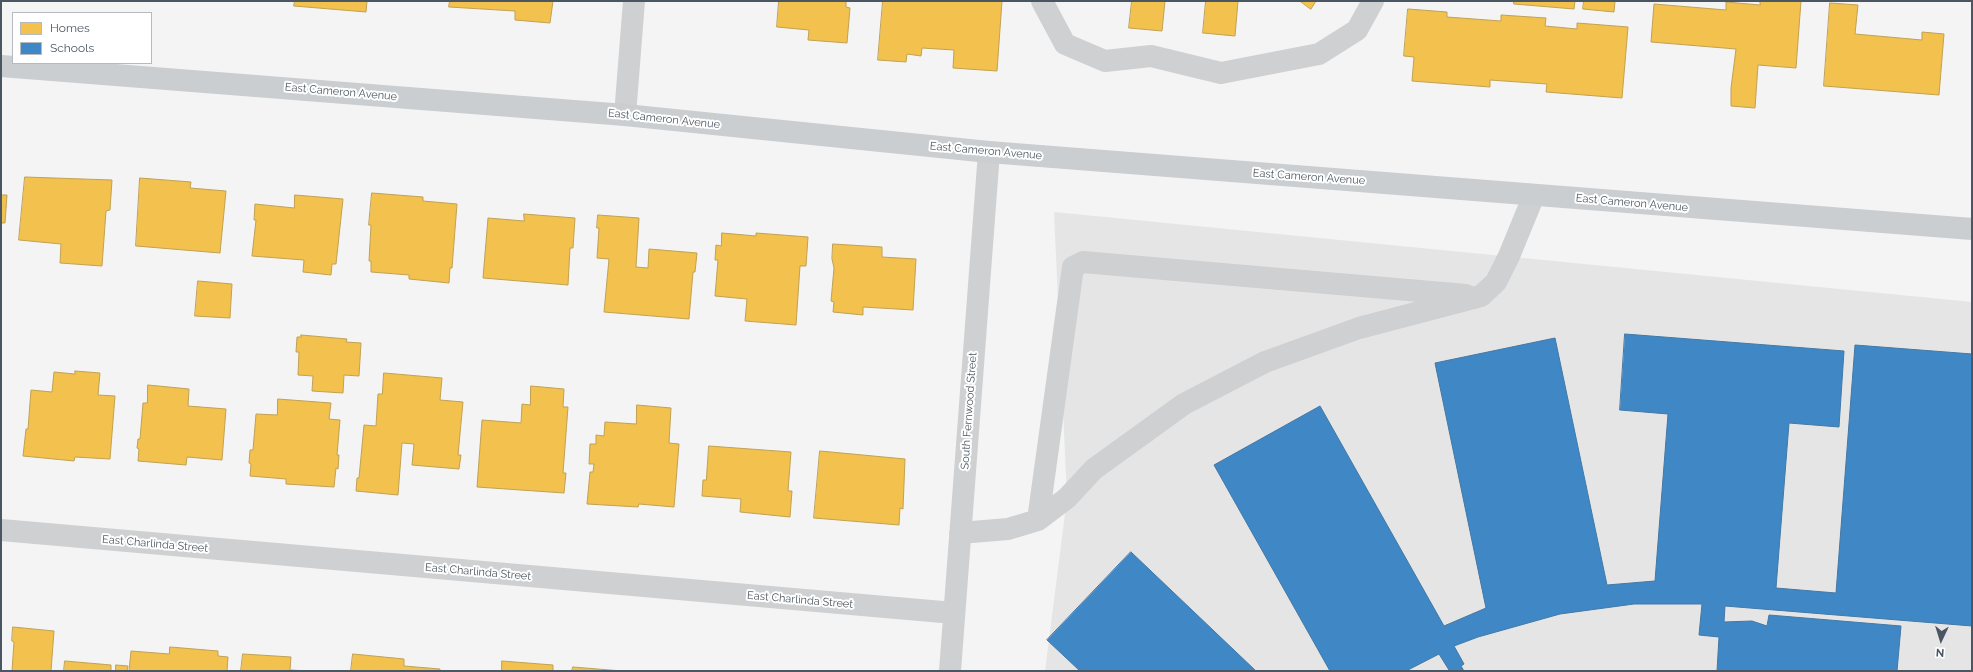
<!DOCTYPE html>
<style>
body{margin:0}
#map{position:relative;width:1973px;height:672px;overflow:hidden;background:#f4f4f4;font-family:Raleway,sans-serif}
canvas{display:block}
.frame{position:absolute;inset:0;border:2px solid #4a5661;pointer-events:none}
.legend{position:absolute;left:12px;top:12px;width:140px;height:52px;box-sizing:border-box;background:#fff;border:1px solid #b7bbc0;margin:0;padding:5px 7px;list-style:none;font-size:12px;color:#4a5661}
.legend li{display:flex;align-items:center;gap:8px;height:20px}
.legend b{width:20px;border:1px solid #b7bbc0}
.north{position:absolute;left:1921px;top:620px;width:40px;height:40px;-webkit-text-stroke:3px #fff;paint-order:stroke;rotate:184deg;font-size:11px;font-weight:700;line-height:16px;text-align:center;color:#4a5661}
.north::after{content:'';display:block;margin:auto;width:14px;height:18px;background:#4a5661;clip-path:polygon(50% 0,100% 100%,50% 72%,0 100%)}
</style>
<div id="map">
<canvas width="1973" height="672"></canvas>
<div class="frame"></div>
<ul class="legend">
<li><b style="height:11px;background:#f2c14e"></b>Homes</li>
<li><b style="height:11px;background:#3f88c5"></b>Schools</li>
</ul>
<div class="north">N</div>
</div>
<script>
const c = document.querySelector('canvas').getContext('2d');
c.lineJoin = 'round';
function fill(path, color) {
  c.fillStyle = color;
  c.fill(path, 'evenodd');
}
function stroke(path, color, width, dash) {
  c.strokeStyle = color;
  c.lineWidth = width;
  c.lineCap = dash ? 'butt' : 'round';
  c.setLineDash(dash || []);
  c.stroke(path);
}
function label(font, color, halo, rows, align = 'center') {
  c.font = font + ' Raleway,sans-serif';
  c.lineWidth = 4;
  c.setLineDash([]);
  c.textBaseline = 'middle';
  c.strokeStyle = halo;
  c.fillStyle = color;
  for (const [text, x, y, turn = 0] of rows) {
    c.save();
    c.translate(x, y);
    c.rotate((+turn || 0) * Math.PI / 180);
    c.textAlign = isNaN(turn) ? turn : align;
    if (halo) c.strokeText(text, 0, 0);
    c.fillText(text, 0, 0);
    c.restore();
  }
}
fill(new Path2D(`
 M1054,212L1972,302V671H1045L1067,498Z`), '#e6e5e6');
const homes = new Path2D(`
 M295,1H367L366,12L294,6Z
 M450,1H553L550,23L515,20V11L449,7Z
 M779,1H846V7L850,8L847,43L808,40L809,30L777,27Z
 M883,1H1002L997,71L953,68L954,50L922,48L921,56L907,54L906,62L878,60Z
 M1132,1H1165L1162,31L1129,28Z
 M1206,1H1238L1235,36L1203,33Z
 M1300,1H1316L1311,9Z
 M1514,1H1575L1574,9L1514,4Z
 M1584,1H1615L1614,12L1583,9Z
 M1760,1H1801L1796,68L1758,65L1755,108L1731,106V88L1736,49L1651,42L1654,4L1726,10V2L1760,5Z
 M1830,3L1858,5L1855,34L1922,40V32L1944,34L1939,95L1824,86Z
 M1408,9L1447,12V17L1501,21V15L1546,18L1545,26L1577,29V23L1628,27L1622,98L1546,92L1547,84L1490,80V87L1412,81L1414,57L1404,56Z
 M25,177L112,180L110,210L106,211L102,266L60,263L61,244L19,240Z
 M140,178L191,182L190,188L226,191L220,253L136,246Z
 M372,193L423,197V201L457,204L452,268H450L449,283L409,279V275L371,272V261H369L371,225H369Z
 M1,195H7L5,223H1Z
 M295,195L343,199L336,264H332L331,275L303,272L304,260L252,256L256,220H254L255,204L294,208Z
 M524,214L575,218L573,248H570L568,285L483,278L488,218L524,221Z
 M598,215L639,218L636,267L648,268L649,249L697,253L695,272H693L689,319L604,312L609,259L597,258L599,228H597Z
 M722,233L756,236V233L808,237L806,266H800L796,325L745,321L747,299L715,296L718,260H715L716,245L721,246Z
 M833,244L882,247V257L916,259L913,310L863,307V315L833,312L834,302L831,301L834,268L832,259Z
 M198,281L232,284L230,318L195,316Z
 M301,335L347,339L346,342L361,343L359,376L344,375L343,393L312,391L313,376L298,375L299,352H296L297,337H301Z
 M75,371L100,373L98,395L115,396L110,459L75,457L74,461L23,456L26,429H28L31,390L52,392L54,372L75,374Z
 M384,373L442,378L440,400L463,402L458,455H461L459,469L412,465L414,444L402,443L398,495L356,491L357,478H359L364,425L376,426L378,394H382Z
 M148,385L189,389L188,406L226,409L222,460L187,457L186,465L138,461L139,449L137,448L138,439H140L143,403H147Z
 M531,386L564,389L563,407H568L563,473H566L564,493L477,487L482,420L521,423L522,404L530,405Z
 M278,399L331,403L329,419L340,420L337,455H339L338,469L336,468L334,487L286,484V479L250,476L251,464L249,463L250,450H253L256,414L277,415Z
 M637,405L671,408L669,443L679,444L674,507L639,504L638,507L587,504L590,472H593L594,464H589L590,444H596V435L604,436L605,422L636,424Z
 M709,446L791,452L788,491H792L790,517L740,512L741,499L702,496L703,480H706Z
 M820,451L905,459L903,509L900,508L899,525L814,518Z
 M13,627L54,631L51,671H12L14,642L12,641Z
 M170,647L218,651V656L228,657L227,671H129L131,651L169,654Z
 M243,654L291,657L290,670L309,671H241Z
 M353,654L404,659V666L440,669V671H351Z
 M65,661L111,665V671H64Z
 M502,661L553,665V671H502Z
 M116,665L128,666L127,671H116Z
 M573,667L622,671H572Z`);
fill(homes, '#f2c14e');
stroke(homes, '#c0a154', 1);
const schools = new Path2D(`
 M1625,334L1844,351L1839,427L1789,423L1776,588L1836,593L1855,345L1972,354V626L1725,606L1724,622L1752,621L1767,626L1769,615L1901,626L1897,671H1717L1719,637L1699,635L1702,604H1634L1560,614L1478,637L1454,646L1464,664L1461,666L1464,671H1447L1449,670L1439,654L1406,671H1330L1214,465L1320,406L1444,626L1486,608L1435,363L1555,338L1607,585L1655,581L1668,414L1620,410Z
 M1131,552L1256,671H1080L1047,640Z`);
fill(schools, '#3f88c5');
stroke(schools, '#4279a7', 1);
stroke(new Path2D(`
 M1042,1L1065,44L1105,61L1151,56L1221,73L1319,54L1357,30L1373,1
 M625,115L634,1
 M1038,520L1073,267L1083,262L1466,295
 M1,530L954,613
 M960,533L1008,529L1038,520L1067,498L1094,469L1184,404L1265,362L1359,328L1481,296L1496,282L1509,256L1534,195
 M950,671L989,152`), '#ced0d2', 22);
stroke(new Path2D(`
 M1,66L625,115L989,152L1972,229`), '#caced1', 22);
label('11px', '#4a5661', '#fff', [
 ["East Cameron Avenue",341,92,5],
 ["East Cameron Avenue",664,119,6],
 ["East Cameron Avenue",986,151,5],
 ["East Cameron Avenue",1309,177,4],
 ["East Cameron Avenue",1632,203,5],
 ["South Fernwood Street",969,411,-86],
 ["East Charlinda Street",155,544,5],
 ["East Charlinda Street",478,572,5],
 ["East Charlinda Street",800,600,5]
]);
</script>
